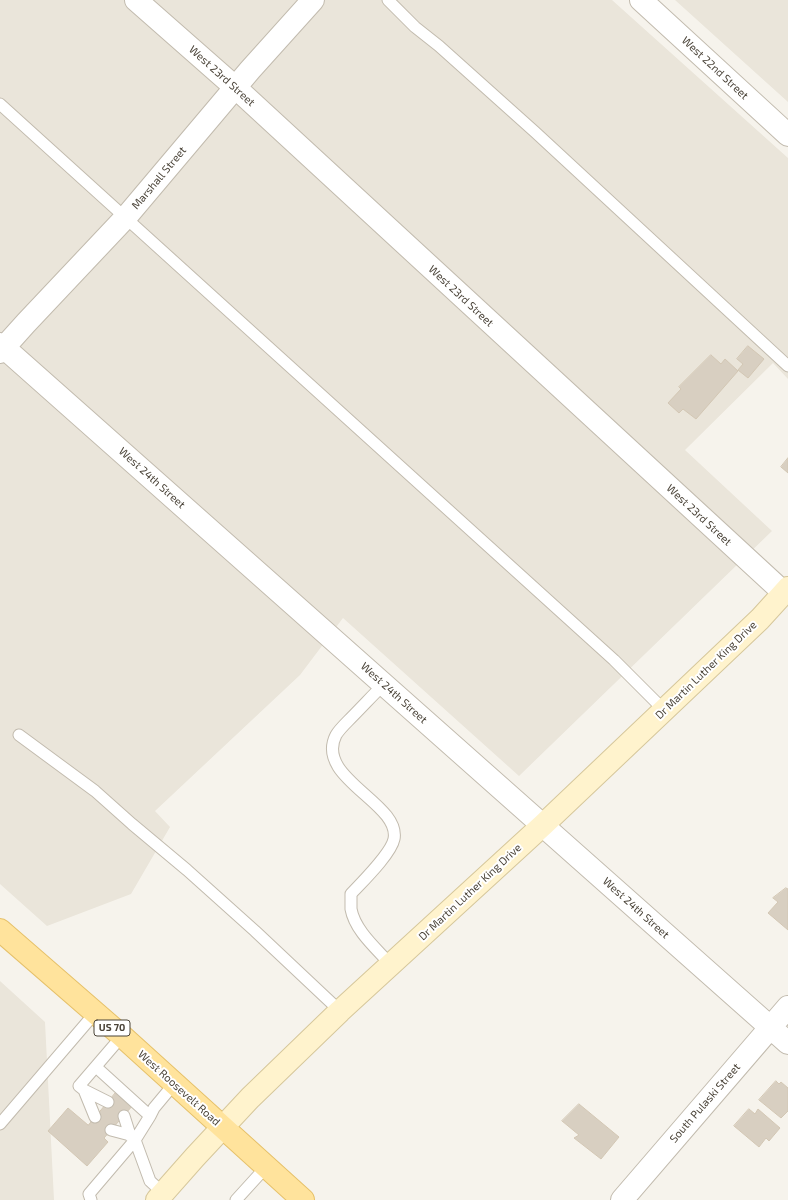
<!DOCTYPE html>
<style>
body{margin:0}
canvas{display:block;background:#f6f3ec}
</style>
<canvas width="788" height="1200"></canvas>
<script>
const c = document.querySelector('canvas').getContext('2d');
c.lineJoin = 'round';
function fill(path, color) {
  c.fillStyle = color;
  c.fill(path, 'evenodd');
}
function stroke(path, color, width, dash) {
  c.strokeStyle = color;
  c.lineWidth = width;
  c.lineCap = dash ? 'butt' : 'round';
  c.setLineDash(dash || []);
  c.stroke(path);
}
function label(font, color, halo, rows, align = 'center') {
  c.font = font + ' "Exo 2",sans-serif';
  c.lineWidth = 4;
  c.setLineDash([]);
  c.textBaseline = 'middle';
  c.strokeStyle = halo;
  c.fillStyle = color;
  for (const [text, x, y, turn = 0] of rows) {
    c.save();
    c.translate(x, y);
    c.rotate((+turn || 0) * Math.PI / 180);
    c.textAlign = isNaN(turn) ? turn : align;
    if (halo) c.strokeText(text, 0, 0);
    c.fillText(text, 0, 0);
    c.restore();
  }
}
fill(new Path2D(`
 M0,0H612L788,158V379L773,363L685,450L772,531L519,776L343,618L300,675L155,811L170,827L131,894L47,926L0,884Z
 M675,0H788V102Z
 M0,981L45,1022L54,1200H0Z`), '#eae5da');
const building = new Path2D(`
 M748,346L764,359L748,378L738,370L743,364L737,359Z
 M711,355L721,364L725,359L738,371L696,419L683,409L679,413L668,403L681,389L679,387Z
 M788,458V473L781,467Z
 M786,888L788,889V930L768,913L778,902L773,898Z
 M776,1081L779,1084L781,1082L788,1088V1111L781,1118L759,1100Z
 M118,1090L134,1104L104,1138L108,1142L87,1166L48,1131L68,1108L88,1125Z
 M579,1104L619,1137L601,1159L574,1138L579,1135L562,1121Z
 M749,1109L755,1114L758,1109L780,1128L769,1141L766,1138L759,1147L734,1126Z`);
fill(building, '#d8cfc1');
stroke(building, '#d3c7b4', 1);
const lane = new Path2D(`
 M388,0L415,27L439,46L535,132L788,366
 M0,104L614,660L664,710
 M384,684C372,696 360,709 348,721C344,725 339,730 336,735C314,778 401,803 394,839C391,854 362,882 351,894C351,899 351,904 351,909C355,931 377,949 391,965
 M19,735L95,791L132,824L187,870L255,931L340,1011
 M84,1090L108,1102
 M150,1116L154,1108L174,1084
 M95,1117L84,1090L79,1086L122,1036
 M0,1124L95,1013
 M111,1130L130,1135L124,1116
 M130,1136L135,1140L150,1181L163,1193
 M91,1200L89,1194L135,1140L150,1116L96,1067
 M236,1200L266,1167`);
const street = new Path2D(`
 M136,0L236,88L784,593
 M641,0L788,135
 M0,344L788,1043
 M0,352L26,323L126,217L250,70L313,0
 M622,1200L788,1007`);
const secondary = new Path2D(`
 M157,1200L195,1157L250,1098L340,1011L543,825L760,619L788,588`);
const primary = new Path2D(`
 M0,930L122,1036L303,1200`);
stroke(lane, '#c2bbae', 13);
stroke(street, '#c2bbae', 24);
stroke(secondary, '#d6c79b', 24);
stroke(primary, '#e6c16a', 24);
stroke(lane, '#fff', 11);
stroke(street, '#fff', 22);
stroke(secondary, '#fff3cd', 22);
stroke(primary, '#ffe39c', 22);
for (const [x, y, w] of [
 [112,1028,36]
]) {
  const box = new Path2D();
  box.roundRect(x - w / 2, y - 8, w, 16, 3);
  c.fillStyle = '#fff';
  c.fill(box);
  stroke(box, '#4b4439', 1);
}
label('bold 10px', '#4b4439', null, [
 ["US 70",112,1028]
]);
label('11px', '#4b4439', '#fff', [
 ["West 22nd Street",715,68,43],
 ["West 23rd Street",222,76,42],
 ["Marshall Street",159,178,-50],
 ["West 23rd Street",461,296,43],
 ["West 24th Street",152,478,42],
 ["West 23rd Street",699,515,43],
 ["Dr Martin Luther King Drive",706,670,-44],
 ["West 24th Street",394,693,42],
 ["Dr Martin Luther King Drive",470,892,-43],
 ["West 24th Street",636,908,42],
 ["West Roosevelt Road",179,1088,42],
 ["South Pulaski Street",705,1103,-49]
]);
</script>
